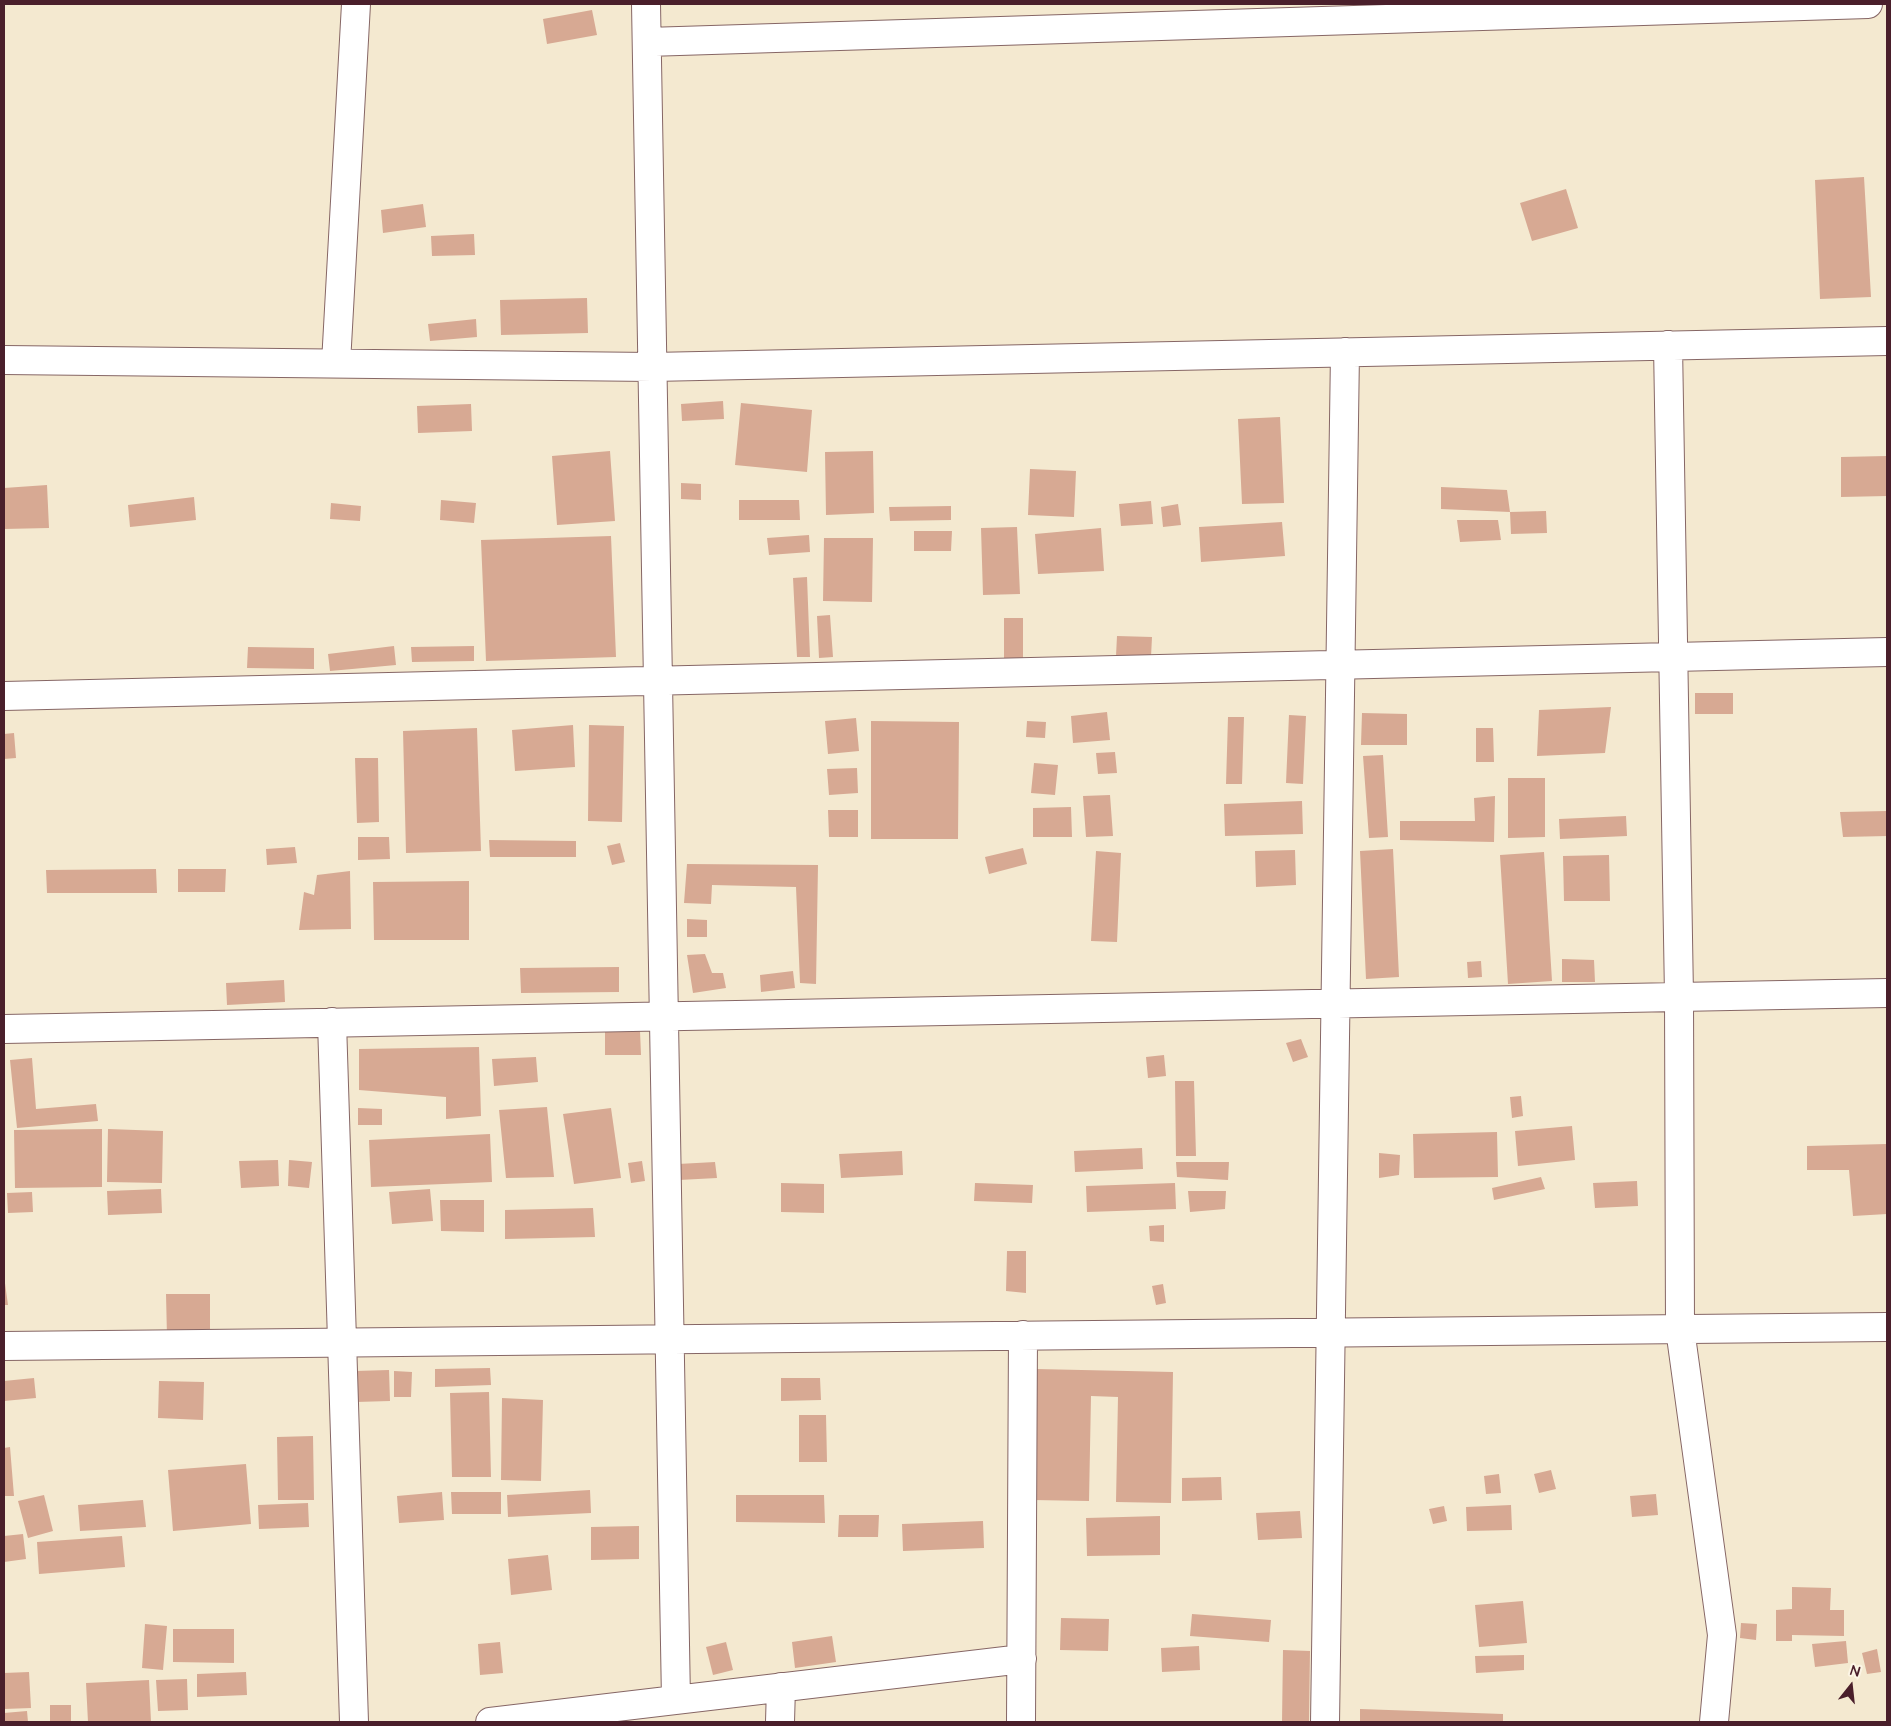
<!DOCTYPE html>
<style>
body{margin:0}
#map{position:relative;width:1891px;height:1726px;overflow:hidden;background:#f4e9d0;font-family:"Architects Daughter",sans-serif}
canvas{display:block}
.frame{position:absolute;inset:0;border:5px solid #4a1f2b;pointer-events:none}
.north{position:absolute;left:1826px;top:1661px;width:50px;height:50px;-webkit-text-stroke:4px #fcf5e5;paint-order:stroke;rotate:16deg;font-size:14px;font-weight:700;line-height:20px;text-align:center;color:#4a1f2b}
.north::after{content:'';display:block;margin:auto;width:18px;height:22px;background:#4a1f2b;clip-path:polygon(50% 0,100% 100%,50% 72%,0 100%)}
</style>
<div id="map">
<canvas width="1891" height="1726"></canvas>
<div class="frame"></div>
<div class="north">N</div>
</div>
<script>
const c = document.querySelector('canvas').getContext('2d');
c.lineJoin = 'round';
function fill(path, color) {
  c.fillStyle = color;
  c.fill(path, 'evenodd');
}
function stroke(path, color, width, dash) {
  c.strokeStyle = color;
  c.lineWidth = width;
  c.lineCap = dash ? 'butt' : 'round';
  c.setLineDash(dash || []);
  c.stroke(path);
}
fill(new Path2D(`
 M592,10L597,35L547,44L543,19Z
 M1864,177L1871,297L1820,299L1815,180Z
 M1566,189L1578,228L1532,241L1520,203Z
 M423,204L426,227L383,233L381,210Z
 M474,234L475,255L432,256L431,236Z
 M587,298L588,333L501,335L500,300Z
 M476,319L477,337L430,341L428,324Z
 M723,401L724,419L682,421L681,404Z
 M741,403L812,410L807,472L735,465Z
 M471,404L472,431L418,433L417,406Z
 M1280,417L1284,503L1242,504L1238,419Z
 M610,451L615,521L557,525L552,456Z
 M873,451L874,513L826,515L825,452Z
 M1887,456V496L1841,497V457Z
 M1030,469L1076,471L1074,517L1028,515Z
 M681,483L701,484V500L681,499Z
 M47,485L49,528L4,529V488Z
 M1441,487L1507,490L1510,512L1441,509Z
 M194,497L196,520L130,527L128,505Z
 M441,500L476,503L474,523L440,520Z
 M739,500H799L800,520H739Z
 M1151,501L1153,524L1121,526L1119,504Z
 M331,503L361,506L360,521L330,519Z
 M1178,504L1181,525L1163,527L1161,507Z
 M951,506V520L890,521L889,507Z
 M1546,511L1547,533L1511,534L1510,512Z
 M1457,520H1498L1501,540L1460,542Z
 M1282,522L1285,556L1201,562L1199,527Z
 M1017,527L1020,594L983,595L981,528Z
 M1101,528L1104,571L1038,574L1035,534Z
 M914,531H952L951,551H914Z
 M809,535L810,552L769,555L767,538Z
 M611,536L616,657L486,661L481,540Z
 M824,538H873L872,602L823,601Z
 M807,577L810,657H797L793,578Z
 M830,615L833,657L819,658L817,616Z
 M1004,618H1023V658H1004Z
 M1117,636L1152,637L1151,657L1116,656Z
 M394,646L396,665L330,671L328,654Z
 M474,646V661L412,662L411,647Z
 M248,647L314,648V669L247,668Z
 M1695,693H1733V714H1695Z
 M1611,707L1605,753L1537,756L1539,710Z
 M1107,712L1110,740L1073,743L1071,716Z
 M1362,713L1407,714V745H1361Z
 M1289,715L1306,716L1303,784L1286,783Z
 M1228,717H1244L1242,784H1226Z
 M856,718L859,751L828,754L825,721Z
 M871,721L959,722L958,839H871Z
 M1027,721L1046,722L1045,738L1026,737Z
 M573,725L575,767L515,771L512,730Z
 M589,725L624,726L622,822L588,821Z
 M477,728L481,851L406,853L403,731Z
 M1476,728H1493L1494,762H1476Z
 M14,733L16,758L4,759V734Z
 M1115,752L1117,773L1098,774L1096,753Z
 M1383,755L1388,837L1369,838L1363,756Z
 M355,758H378L379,822L357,823Z
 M1034,763L1058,765L1055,795L1031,793Z
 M857,768L858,793L829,795L827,769Z
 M1508,778H1545V837L1508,838Z
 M1110,795L1113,836L1086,837L1083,796Z
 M1495,796L1494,842L1400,840V821H1475L1474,798Z
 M1302,801L1303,834L1225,836L1224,804Z
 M1071,807L1072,837H1033V808Z
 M828,810H858V837H829Z
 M1887,811V836L1843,837L1840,812Z
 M1626,816L1627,836L1560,839L1559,819Z
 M358,837H389L390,859L358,860Z
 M489,840L576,841V857H490Z
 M620,843L625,862L612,865L607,846Z
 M295,847L297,863L267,865L266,849Z
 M1023,848L1027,864L989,874L985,857Z
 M1393,849L1399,977L1366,979L1360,851Z
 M1295,850L1296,885L1256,887L1255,851Z
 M1096,851L1121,853L1117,942L1091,941Z
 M1544,852L1552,981L1508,984L1500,855Z
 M1609,855L1610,901H1564L1563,856Z
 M687,864L818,865L816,984L800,983L796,887L712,885L711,904L684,903Z
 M156,869L157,893H47L46,870Z
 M178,869H226L225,892H178Z
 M350,871L351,929L299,930L304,892L314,895L317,875Z
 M469,881V940H374L373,882Z
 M687,919L707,920V937H687Z
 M705,954L712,973H723L726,988L693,993L687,955Z
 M1562,959L1594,960L1595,982H1562Z
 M1481,961L1482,977L1468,978L1467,962Z
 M619,967V992L521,993L520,968Z
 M793,971L795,988L761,992L760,975Z
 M284,980L285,1002L227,1005L226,983Z
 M605,1030L640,1031L641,1055H605Z
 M1301,1039L1308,1057L1293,1062L1286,1043Z
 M479,1047L481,1116L446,1119V1097L359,1090V1049Z
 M1164,1055L1166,1076L1148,1078L1146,1057Z
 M536,1057L538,1082L494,1086L492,1059Z
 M32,1058L36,1109L96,1104L98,1121L17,1128L10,1060Z
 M1175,1081H1194L1196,1156H1176Z
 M1521,1096L1523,1116L1512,1118L1510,1097Z
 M547,1107L554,1177L506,1178L499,1110Z
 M358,1108L382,1109V1125H358Z
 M611,1108L621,1178L574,1184L563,1114Z
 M1572,1126L1575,1160L1518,1166L1515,1131Z
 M102,1129V1187L15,1188L14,1130Z
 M108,1129L163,1131L162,1183L107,1182Z
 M1497,1132L1498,1177L1414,1178L1413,1134Z
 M490,1134L492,1182L371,1187L369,1140Z
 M1887,1144V1214L1853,1216L1849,1170H1807V1146Z
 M1142,1148L1143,1169L1075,1172L1074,1151Z
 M902,1151L903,1175L841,1178L839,1154Z
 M1379,1153L1400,1155L1399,1175L1379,1178Z
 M278,1160L279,1186L241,1188L239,1161Z
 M289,1160L312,1162L309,1188L288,1186Z
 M642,1161L645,1181L631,1183L628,1163Z
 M715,1162L717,1178L679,1180L678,1164Z
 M1176,1162H1229L1228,1180L1177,1177Z
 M1541,1177L1545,1189L1494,1200L1492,1188Z
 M1637,1181L1638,1206L1595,1208L1593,1183Z
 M781,1183L824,1184V1213L781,1212Z
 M975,1183L1033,1185L1032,1203L974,1201Z
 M1175,1183L1176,1209L1087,1212L1086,1186Z
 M161,1189L162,1213L108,1215L107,1191Z
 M430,1189L433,1221L392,1224L389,1192Z
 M1188,1191H1226L1225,1209L1190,1212Z
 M32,1192L33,1212L8,1213L7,1193Z
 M440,1200H484V1232L441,1231Z
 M593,1208L595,1237L505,1239V1210Z
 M1164,1225V1242L1150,1241L1149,1226Z
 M1007,1251H1026V1293L1006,1291Z
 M4,1276L8,1305H4Z
 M1163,1284L1166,1303L1156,1305L1152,1286Z
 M166,1294H210V1337H167Z
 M490,1368L491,1385L435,1387V1369Z
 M1036,1369L1173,1372L1171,1503L1116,1502L1118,1397L1091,1396L1089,1501L1033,1500Z
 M389,1370L390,1401L356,1402L355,1371Z
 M394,1371L412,1372L411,1397H394Z
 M34,1378L36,1398L4,1401V1381Z
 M781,1378H820L821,1400L781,1401Z
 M159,1381L204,1382L203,1420L158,1418Z
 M489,1392L491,1477H452L450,1393Z
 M502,1398L543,1400L541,1481L501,1480Z
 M799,1415H826L827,1462H799Z
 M313,1436L314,1500H278L277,1437Z
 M10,1447L14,1496H4V1448Z
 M246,1464L251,1524L173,1531L168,1470Z
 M1551,1470L1556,1489L1539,1493L1534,1474Z
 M1499,1474L1501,1493L1486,1494L1484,1476Z
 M1221,1477L1222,1500L1182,1501V1478Z
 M590,1490L591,1513L508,1517L507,1495Z
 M442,1492L444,1520L399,1523L397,1496Z
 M451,1492H501V1514H452Z
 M1656,1494L1658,1515L1632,1517L1630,1496Z
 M44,1495L53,1531L28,1538L18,1501Z
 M736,1495H824L825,1523L736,1522Z
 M143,1500L146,1527L80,1531L78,1505Z
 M308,1503L309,1527L259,1529L258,1505Z
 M1511,1505L1512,1530L1467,1531L1466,1507Z
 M1444,1506L1447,1521L1433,1524L1429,1509Z
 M1300,1511L1302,1538L1258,1540L1256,1513Z
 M839,1515H879L878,1537H838Z
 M1160,1516V1555L1087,1556L1086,1518Z
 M983,1521L984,1548L903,1551L902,1524Z
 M639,1526V1559L591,1560V1527Z
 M23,1534L26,1559L4,1562V1536Z
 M122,1536L125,1567L39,1574L37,1542Z
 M548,1555L552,1590L511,1595L508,1559Z
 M1792,1587L1831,1588L1830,1610H1844V1636L1792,1635V1641H1776V1610L1792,1609Z
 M1523,1601L1527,1643L1479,1647L1475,1605Z
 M1192,1614L1271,1620L1269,1642L1190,1636Z
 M1061,1618L1109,1619L1108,1651L1060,1650Z
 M1741,1623L1757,1624L1756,1640L1740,1638Z
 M145,1624L167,1626L163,1670L142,1668Z
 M173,1629H234V1663L173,1662Z
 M832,1636L836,1662L795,1668L792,1642Z
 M1846,1641L1848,1663L1815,1667L1812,1644Z
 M500,1642L503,1673L480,1675L478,1644Z
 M726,1642L733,1670L713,1675L706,1647Z
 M1199,1646L1200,1670L1162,1672L1161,1648Z
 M1877,1649L1881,1672L1867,1674L1862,1653Z
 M1283,1650L1310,1651L1309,1722H1282Z
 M1524,1655V1670L1476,1673L1475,1656Z
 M29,1672L31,1708L4,1709V1673Z
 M246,1672L247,1695L197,1697V1674Z
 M187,1679L188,1710L158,1711L156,1680Z
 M149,1680L151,1722H88L86,1683Z
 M50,1705H71V1722H50Z
 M1360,1709L1503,1714V1722H1360Z
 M27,1711L28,1722H4V1713Z`), '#d7a993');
const minor = new Path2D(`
 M646,4L676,1700
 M647,42L1868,4
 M1668,345L1679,996L1680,1329L1722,1635L1714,1722
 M4,360L652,367L1887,341
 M336,363L356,4
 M4,696L1887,652
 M332,1022L354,1722
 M4,1029L1887,993
 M4,1346L1887,1327
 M490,1722L1022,1659
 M780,1722L781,1687
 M1021,1722L1023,1335
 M1325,1722L1345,352`);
stroke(minor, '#866665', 30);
stroke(minor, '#fff', 28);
</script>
